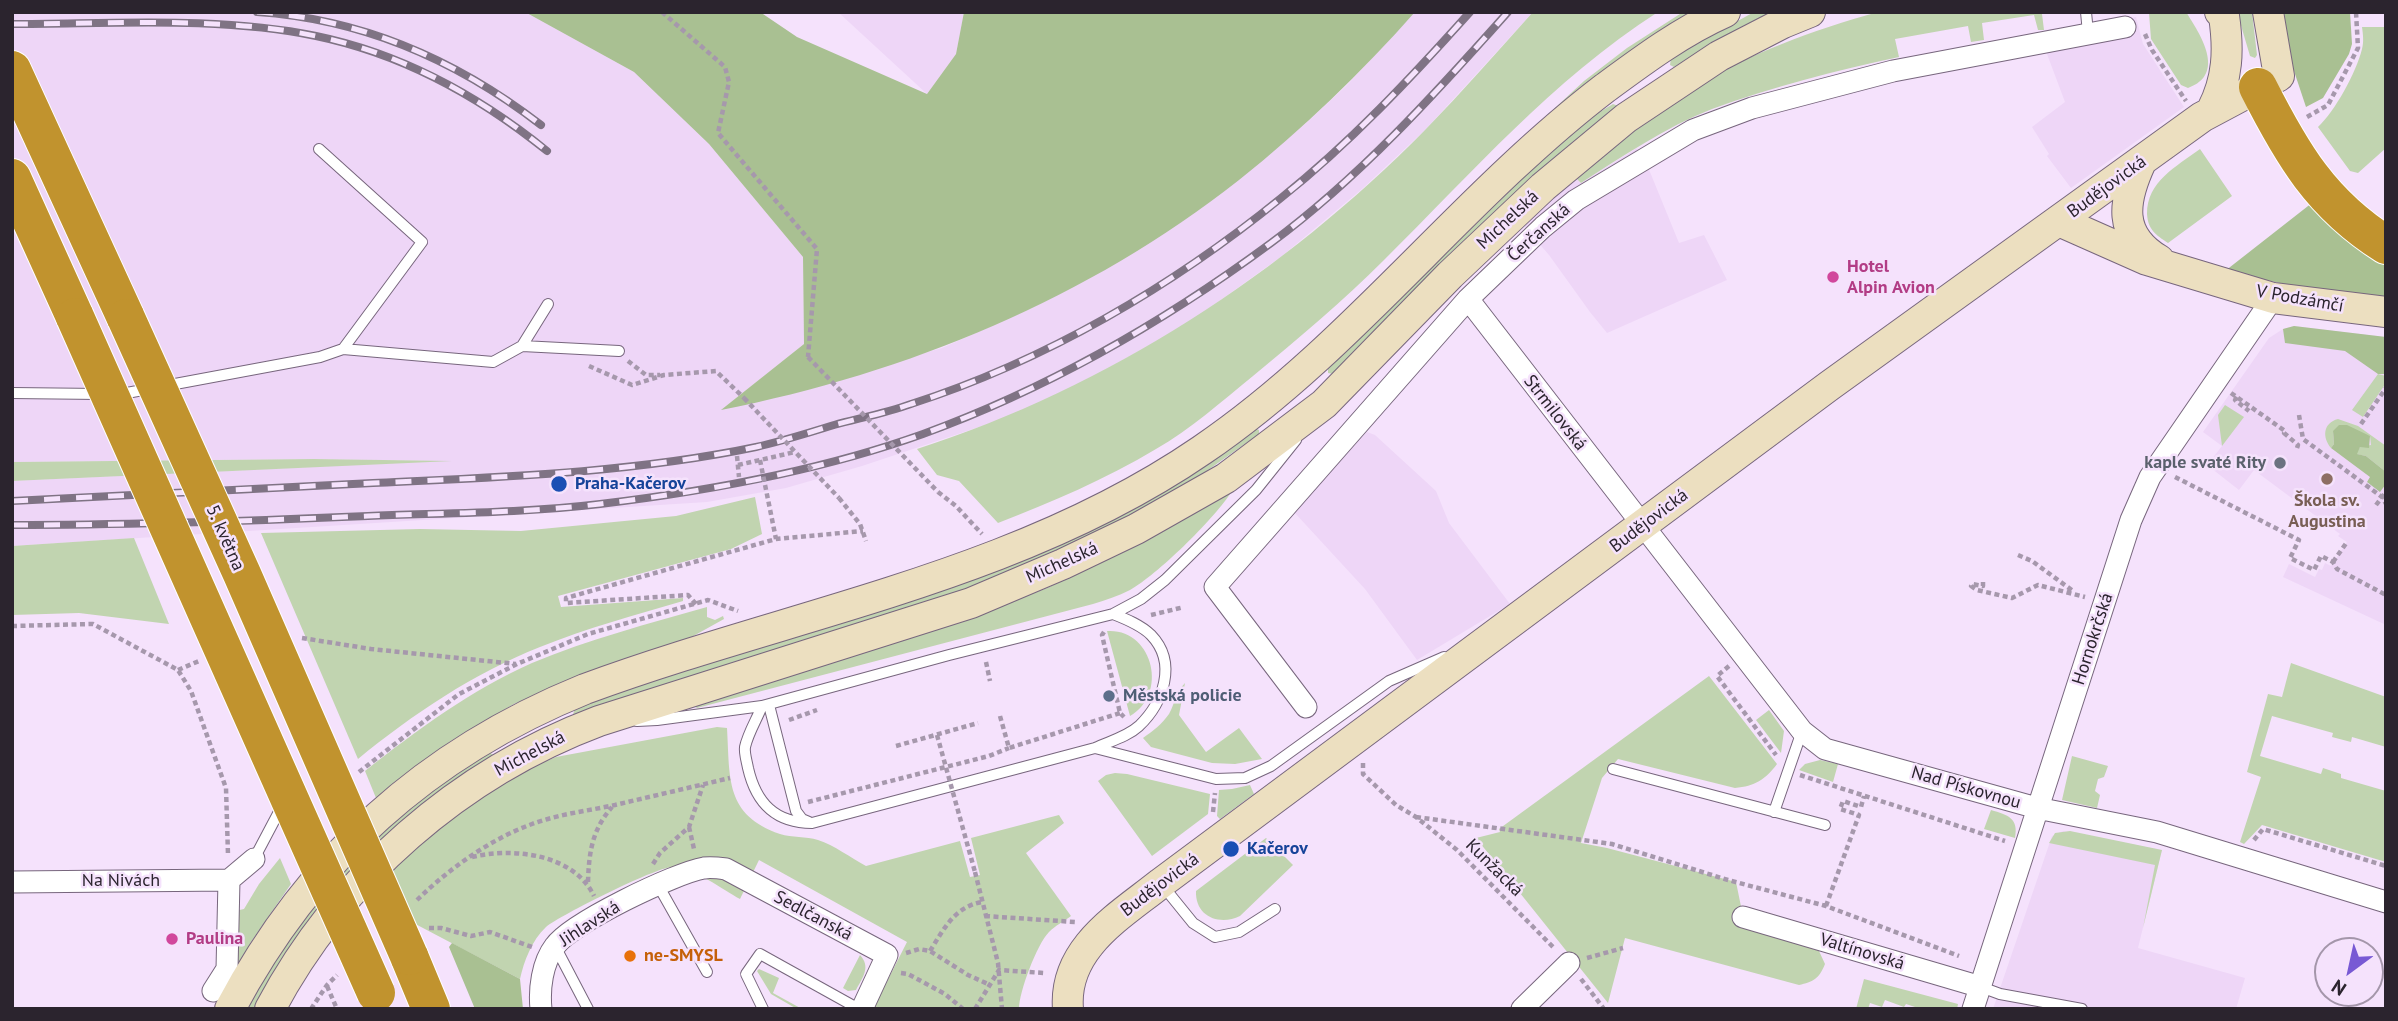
<!DOCTYPE html>
<meta charset="utf-8">
<style>
body{margin:0}
#map{position:relative;width:2398px;height:1021px;overflow:hidden;background:#f5e2fc;font-family:"PT Sans",sans-serif}
canvas{display:block}
.frame{position:absolute;inset:0;border:14px solid #2b242e;pointer-events:none}
.north{position:absolute;left:2314px;top:937px;width:70px;height:70px;box-sizing:border-box;background:#f5e2fc;border:2px solid #a496aa;border-radius:50%;rotate:213deg;font-size:19px;font-weight:700;line-height:28px;text-align:center;color:#2b242e}
.north::after{content:'';display:block;margin:auto;width:24px;height:32px;background:#7859d4;clip-path:polygon(50% 0,100% 100%,50% 72%,0 100%)}
</style>
<div id="map">
<canvas width="2398" height="1021"></canvas>
<div class="frame"></div>
<div class="north">N</div>
</div>
<script>
const c = document.querySelector('canvas').getContext('2d');
c.lineJoin = 'round';
function fill(path, color) {
  c.fillStyle = color;
  c.fill(path, 'evenodd');
}
function stroke(path, color, width, dash) {
  c.strokeStyle = color;
  c.lineWidth = width;
  c.lineCap = dash ? 'butt' : 'round';
  c.setLineDash(dash || []);
  c.stroke(path);
}
function label(font, color, halo, rows, align = 'center') {
  c.font = font + ' "PT Sans",sans-serif';
  c.lineWidth = 5;
  c.setLineDash([]);
  c.textBaseline = 'middle';
  c.strokeStyle = halo;
  c.fillStyle = color;
  for (const [text, x, y, turn = 0] of rows) {
    c.save();
    c.translate(x, y);
    c.rotate((+turn || 0) * Math.PI / 180);
    c.textAlign = isNaN(turn) ? turn : align;
    if (halo) c.strokeText(text, 0, 0);
    c.fillText(text, 0, 0);
    c.restore();
  }
}
fill(new Path2D(`
 M12,12H525L634,72L709,144L803,257L804,344L723,409L942,348L1032,308L1117,262L1171,228L1305,124L1346,86L1415,12H1533L1425,130L1362,189L1282,256L1197,317L1157,341L1076,386L1000,420L862,466L786,488L707,502L12,546V481L435,461L314,459L12,462Z
 M838,12H964L956,54L927,94Z
 M2136,17L2143,44L2184,107L2071,188L2047,156L2049,154L2032,127L2065,102L2047,54L2044,30Z
 M1637,148L1650,172L1679,243L1704,235L1727,280L1607,333L1590,312L1549,255L1524,226L1575,177L1581,183Z
 M2294,326L2386,337V625L2283,577L2289,564L2315,577L2319,569L2322,570L2325,563L2331,566L2347,542L2338,536L2340,534L2254,470L2239,490L2207,465L2222,446L2203,432L2269,338L2283,329Z
 M1367,432L1375,435L1436,491L1449,523L1510,604L1417,660L1365,589L1294,512Z
 M2063,831L2162,850L2138,948L2245,978L2236,1009H1993L2052,836Z`), '#eed6f7');
fill(new Path2D(`
 M1533,12H1658C1550,82 1474,171 1384,260C1343,301 1298,339 1253,376C1222,401 1191,429 1156,449C1106,479 1052,502 998,523L959,481L937,475L917,449C1109,387 1283,274 1425,130C1462,92 1497,52 1533,12Z
 M1683,12H1696L1514,146L1584,81L1627,48Z
 M1754,12H1775L1732,33L1674,67L1670,65L1671,58Z
 M1878,12H2044L2042,14L2044,30H2038L2034,15L1982,23L1984,40L1971,42L1968,26L1895,39L1899,57C1835,71 1774,86 1712,109C1666,127 1623,156 1581,183L1575,177C1612,146 1649,113 1690,89C1748,54 1813,30 1878,12Z
 M2186,12C2200,34 2227,74 2188,88L2181,85L2151,39L2149,13Z
 M2237,12H2252L2257,55L2255,58L2250,56Z
 M2362,27H2386V148L2358,173L2350,171L2318,127C2335,111 2356,73 2362,49C2364,42 2363,34 2362,27Z
 M1613,104L1618,106L1333,374L1328,373V368L1553,149L1598,113Z
 M2200,149L2232,196L2168,243C2156,235 2148,230 2147,214C2147,181 2176,167 2200,149Z
 M2378,374L2386,376V383L2363,417L2352,410Z
 M2225,405L2244,417L2222,446L2218,415Z
 M2338,419L2358,426L2386,446V472L2366,456L2356,454L2360,447L2371,445L2370,436L2333,431L2334,444L2331,448C2322,437 2323,423 2338,419Z
 M1255,428L1259,430V434L1184,487L1107,531L971,590L575,716L573,714L575,709L658,678L969,580Z
 M314,459L452,461L12,481V462Z
 M1227,492L1230,494C1213,520 1157,575 1130,590C1118,596 1106,600 1093,604L697,708L694,706L975,616L1047,588L1111,558Z
 M755,497L762,534L731,549L558,596L561,607L683,598V601C635,615 587,628 540,647C474,673 413,714 358,759L261,533L420,529L521,531L676,516Z
 M134,538L169,624L79,613L12,615V546Z
 M707,607V617L715,620L723,616L724,619L679,644L561,684L514,704L451,741L376,798L365,771C417,730 471,690 532,663C589,639 648,624 707,607Z
 M1107,631C1153,628 1169,694 1130,716Z
 M2291,663L2386,697V747L2352,737L2351,742L2332,737L2333,733L2272,716L2260,756L2321,774L2323,768L2341,774V778L2386,791V862L2262,825L2244,844L2240,842L2261,777L2247,772L2268,694L2282,697Z
 M1709,676L1777,764C1765,780 1755,786 1735,788L1618,759L1602,778L1581,843L1607,848L1736,882L1745,926L1819,951L1825,964C1819,979 1813,982 1799,985L1625,938L1608,1003L1476,838L1500,832L1499,829Z
 M1185,683L1179,715L1206,752L1239,728L1262,759L1235,764L1212,763L1151,747L1143,738C1153,731 1162,724 1169,714C1175,703 1176,692 1185,683Z
 M1769,710L1784,731L1781,753L1756,720Z
 M717,727L727,728C730,779 725,815 780,834C792,838 806,836 818,840C834,845 851,858 866,866L960,841L970,877L980,875L971,838L1059,815L1064,823L1026,853L1071,916C1064,921 1055,926 1049,932C1037,944 1019,992 1019,1009H873L907,942L759,860L740,899C723,890 692,866 672,867C654,868 561,915 546,927C532,940 524,961 520,979L364,897L426,837L479,799L530,768L556,757Z
 M489,752L495,756L256,1009H245L284,943L366,844L417,799Z
 M2072,756L2108,766L2104,777L2098,779L2095,791L2100,795L2097,808L2062,800Z
 M1820,760L1838,764L1833,782L1799,770L1805,764Z
 M1115,773L1127,774L1210,794L1208,814L1152,856L1098,781L1106,775Z
 M1250,785L1254,794L1220,819L1217,816L1219,790L1232,789Z
 M1991,810C2008,815 2019,818 2015,838L1984,829Z
 M2070,831L2162,850L2143,928L2155,865L2049,843L2055,833Z
 M1266,838L1293,865L1240,916C1220,926 1195,917 1196,891Z
 M280,858L291,884L251,942L234,971L235,911L244,909L259,884Z
 M860,955C871,967 863,977 856,990L848,991L843,988Z
 M759,969L779,978L773,993L802,1009H797L771,994L757,971Z
 M1864,979L1958,1004L1957,1009H1921L1906,1004L1904,1007L1885,1000L1882,1007L1870,1003L1868,1009H1856Z`), '#c1d4b0');
fill(new Path2D(`
 M525,12H760L797,37L927,94L956,54L964,12H1415C1361,73 1303,129 1239,180C1088,299 908,373 721,410L804,344L803,257L709,144L634,72Z
 M2281,12H2350L2352,44L2349,54L2323,98L2306,107L2290,59Z
 M2317,199L2386,253V299L2307,289L2225,271Z
 M2294,326L2386,337V374H2378L2345,351L2285,343L2283,329Z
 M2339,425H2347L2370,436L2369,448L2360,447L2357,454L2366,456L2386,472V484L2380,492L2367,482L2370,477L2331,448L2334,444L2333,431Z
 M452,943L520,979L523,1009H475L449,947Z`), '#a9c092');
const lane = new Path2D(`
 M2086,12L2088,33
 M522,346L619,351
 M343,349L493,362L522,346L548,304
 M12,393L100,394
 M116,395L320,357L343,349L422,242L319,149
 M769,705L796,811L802,819L809,822
 M762,706C757,719 748,733 745,747C744,753 747,762 748,768C756,803 775,823 812,823L1095,748C1110,741 1127,737 1139,726C1163,703 1178,663 1151,635C1141,625 1126,619 1113,614
 M637,721L657,720L762,706L949,655L1113,614L1141,599L1165,580L1256,490L1296,440
 M1095,748L1216,779L1245,778L1271,766L1389,681L1444,657
 M1613,769L1825,825
 M1774,812L1802,731
 M254,859L282,806
 M658,885L707,972
 M1163,886L1193,923L1215,937L1239,932L1275,909
 M555,946L588,1009
 M1981,987L2000,994L2082,1009
 M763,1009L746,974L760,954L859,1009`);
const street = new Path2D(`
 M1468,299L1802,731L1825,749L2037,808L2157,832L2386,902
 M1306,707L1215,587L1468,299L1543,227L1576,200L1693,130L1752,108L1893,71L2125,27
 M12,882L229,880L254,859
 M1743,917L1981,987
 M213,991L227,969L229,880
 M541,1009C539,989 542,963 555,946C571,923 675,873 704,868C711,867 719,868 726,869L887,955L862,1009
 M1522,1009L1569,963
 M1973,1009L2131,520L2150,477L2273,298`);
const secondary = new Path2D(`
 M2212,110C2228,79 2229,50 2224,16L2220,12
 M2141,162C2123,201 2117,235 2159,260
 M2059,221L2147,260L2273,298L2386,312
 M230,1009C310,858 427,753 585,689C791,613 1017,577 1202,450C1352,348 1461,198 1605,88C1643,60 1682,31 1725,12
 M270,1009C340,877 460,773 599,721L971,603L1063,564L1136,529L1226,478L1324,404L1450,275L1543,187L1626,118L1719,56L1783,23L1810,12
 M1068,1009C1063,948 1120,916 1161,883L1829,386L2202,117L2279,76L2268,12`);
const highway = new Path2D(`
 M12,70L126,318
 M2258,87C2292,154 2321,204 2386,245
 M12,178L75,317
 M409,956L431,1009`);
stroke(lane, '#77667d', 12);
stroke(street, '#77667d', 23);
stroke(secondary, '#77667d', 32);
stroke(highway, '#fff', 40);
stroke(new Path2D(`
 M662,12L725,67L729,82L718,133L817,249L808,357
 M2145,34L2152,50L2186,101
 M2307,117L2328,105L2358,48L2356,12
 M628,361L646,375H660
 M589,366L632,385L664,375L716,371L744,398
 M2231,393L2285,431L2284,433L2298,445L2297,448
 M2237,397L2235,400L2249,411
 M2299,415L2303,439L2382,497L2386,504
 M2361,424L2386,388
 M737,456L739,477
 M738,465L795,452
 M2175,477L2299,540L2290,558L2314,570L2321,556L2333,562L2337,569L2386,595
 M938,492L956,506L982,534
 M839,498L860,524L866,541
 M2376,505L2386,492
 M2018,555L2032,561L2073,591
 M2333,562L2347,542
 M1983,582V586L1972,584L1971,586L1977,590L2012,598L2038,585L2085,597
 M696,604L688,595L566,603V598L776,539L863,531
 M1151,615L1184,607
 M12,626L93,624L178,670L191,691L226,788L228,855
 M1104,632L1102,635L1120,713L1124,717
 M302,638L371,649L516,664
 M986,662L990,681
 M1729,666L1717,676L1776,755
 M178,670L199,661
 M1000,716L1009,748L1120,713
 M789,720L817,710
 M896,746L978,723
 M1363,763V774L1396,805L1416,817L1457,850L1555,949
 M359,772L459,694L517,664L588,634L708,600L738,611
 M1800,775L2005,841
 M808,802L989,756L1009,748
 M1213,812L1215,793
 M1416,817L1612,844L1728,880L1826,906L1959,956
 M689,827L694,849
 M2254,840L2263,829L2386,866
 M472,857C513,847 574,854 594,896
 M653,864L660,853L689,827L703,785
 M975,872L998,963L1002,1009
 M588,882C589,852 592,830 612,807
 M417,900C450,868 489,840 532,824C559,814 587,811 615,805C653,796 692,787 730,778
 M1826,906L1859,815L1840,809L1843,801L1861,807L1864,796
 M985,916L1075,922
 M429,928H441L471,936L490,932L532,947
 M930,951C944,929 954,907 982,902
 M906,953L919,949L930,951L968,975L990,985
 M1587,958L1623,948
 M901,973L908,974L945,994L963,1009
 M1581,979L1604,1009
 M327,986L337,1009
 M311,1009L327,985L337,975
 M975,1009L999,970L1044,973`), '#a698ac', 4.5, [5, 3.5]);
stroke(lane, '#fff', 10);
stroke(street, '#fff', 21);
stroke(secondary, '#ecdfc0', 30);
stroke(highway, '#c1932e', 38);
const rail = new Path2D(`
 M257,12C363,19 458,61 541,125
 M12,24C110,24 220,16 316,36C403,54 479,96 547,151
 M12,501C133,495 253,489 373,483C501,477 631,473 756,447C783,441 808,433 834,425C860,418 886,413 911,404C1045,361 1173,286 1281,198C1350,143 1411,78 1470,12
 M12,525C131,525 250,521 368,516C445,513 524,513 600,504C709,491 820,471 923,434C1049,388 1164,322 1271,243C1359,178 1435,94 1508,12`);
stroke(rail, '#7f7384', 8);
stroke(rail, '#f5e2fc', 5, [16]);
const highwayBridge = new Path2D(`
 M75,317L376,993
 M126,318L242,574L409,956`);
stroke(highwayBridge, '#fff', 40, []);
stroke(new Path2D(`
 M808,357L938,492
 M744,398L839,498
 M760,460L776,539
 M937,735L975,872`), '#a698ac', 4.5, [5, 3.5]);
stroke(highwayBridge, '#c1932e', 38);
for (const [x, y, r, color] of [
 [1833,277,7,"#d1479c"],
 [2280,463,7,"#6b7280"],
 [2327,479,7,"#8d6e63"],
 [559,484,9,"#1a4fb4"],
 [1109,696,7,"#5c6f8a"],
 [1231,849,9,"#1a4fb4"],
 [172,939,7,"#d1479c"],
 [630,956,7,"#e8710a"]
]) {
  const dot = new Path2D();
  dot.arc(x, y, r, 0, 2 * Math.PI);
  c.fillStyle = color;
  c.fill(dot);
  stroke(dot, '#f5e2fc', 2.5);
}
label('18px', '#2b242e', '#f5e2fc', [
 ["Budějovická",2107,187,-36],
 ["Michelská",1508,220,-43],
 ["Čerčanská",1539,233,-42],
 ["V Podzámčí",2300,299,10],
 ["Strmilovská",1555,413,52],
 ["Budějovická",1649,521,-37],
 ["5. května",225,538,66],
 ["Michelská",1062,563,-24],
 ["Hornokrčská",2093,639,-72],
 ["Michelská",530,754,-28],
 ["Nad Pískovnou",1966,788,16],
 ["Kunžacká",1494,868,45],
 ["Na Nivách",121,881],
 ["Budějovická",1160,885,-37],
 ["Sedlčanská",813,916,28],
 ["Jihlavská",590,924,-33],
 ["Valtínovská",1862,952,17]
]);
label('bold 18px', '#b23c85', '#f5e2fc', [
 ["Hotel",1847,267],
 ["Alpin Avion",1847,288],
 ["Paulina",186,939]
], 'left');
label('bold 18px', '#5b616d', '#f5e2fc', [
 ["kaple svaté Rity",2266,463]
], 'right');
label('bold 18px', '#164399', '#f5e2fc', [
 ["Praha-Kačerov",575,484],
 ["Kačerov",1247,849]
], 'left');
label('bold 18px', '#785e54', '#f5e2fc', [
 ["Škola sv.",2327,501],
 ["Augustina",2327,522]
]);
label('bold 18px', '#4e5e75', '#f5e2fc', [
 ["Městská policie",1123,696]
], 'left');
label('bold 18px', '#c56008', '#f5e2fc', [
 ["ne-SMYSL",644,956]
], 'left');
</script>
